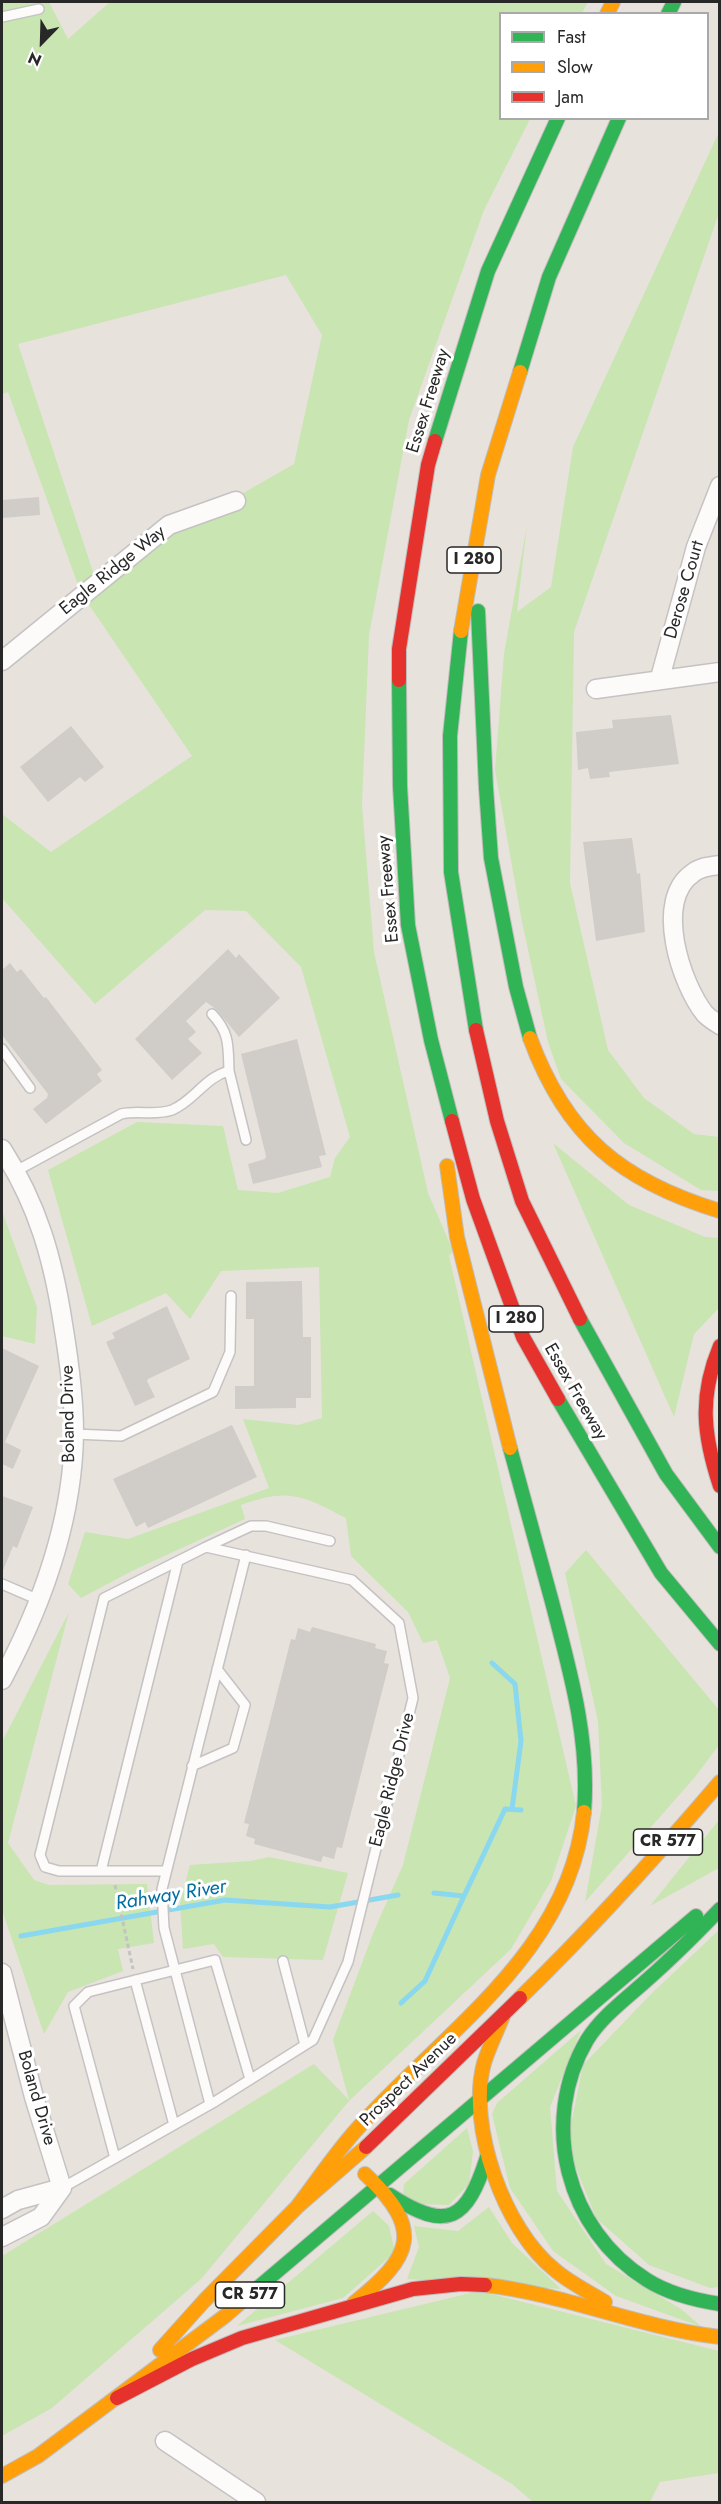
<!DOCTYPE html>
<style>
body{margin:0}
#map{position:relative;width:721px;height:2504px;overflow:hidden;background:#e8e2dc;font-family:Jost,sans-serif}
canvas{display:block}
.frame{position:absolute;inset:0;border:3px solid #282828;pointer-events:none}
.legend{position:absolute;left:499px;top:12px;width:210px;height:108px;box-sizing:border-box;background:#fff;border:2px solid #a9a9a9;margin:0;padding:8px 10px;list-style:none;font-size:18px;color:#282828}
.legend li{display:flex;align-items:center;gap:12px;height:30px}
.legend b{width:30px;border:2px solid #a9a9a9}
.north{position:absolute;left:12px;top:12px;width:60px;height:60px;-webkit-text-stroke:4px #fff;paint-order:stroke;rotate:203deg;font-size:16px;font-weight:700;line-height:24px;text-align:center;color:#282828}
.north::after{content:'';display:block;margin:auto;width:21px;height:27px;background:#282828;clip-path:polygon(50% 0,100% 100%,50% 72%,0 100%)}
</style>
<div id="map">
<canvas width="721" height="2504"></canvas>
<div class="frame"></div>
<ul class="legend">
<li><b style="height:8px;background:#30b455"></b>Fast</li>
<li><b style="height:8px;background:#ff9f0a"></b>Slow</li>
<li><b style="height:8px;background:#e5322d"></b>Jam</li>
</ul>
<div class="north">N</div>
</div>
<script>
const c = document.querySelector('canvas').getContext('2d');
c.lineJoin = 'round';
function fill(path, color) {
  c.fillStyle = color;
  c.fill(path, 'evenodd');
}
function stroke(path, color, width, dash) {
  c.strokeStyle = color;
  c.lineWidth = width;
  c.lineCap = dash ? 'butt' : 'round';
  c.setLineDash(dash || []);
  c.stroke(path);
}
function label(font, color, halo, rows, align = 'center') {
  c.font = font + ' Jost,sans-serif';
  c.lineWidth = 6;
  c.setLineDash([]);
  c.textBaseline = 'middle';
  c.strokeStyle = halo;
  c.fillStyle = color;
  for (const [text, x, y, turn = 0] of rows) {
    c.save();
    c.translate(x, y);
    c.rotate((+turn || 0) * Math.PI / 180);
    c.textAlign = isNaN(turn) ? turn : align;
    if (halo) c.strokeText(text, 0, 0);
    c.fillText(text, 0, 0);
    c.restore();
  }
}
fill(new Path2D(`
 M2,2H49L68,39L110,2H588L582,13L500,14V118L530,119L484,210L409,420L369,635L362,805L374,952L428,1193L453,1251L449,1256L576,1806L551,1881L511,1949L349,2101L201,2279L52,2408L2,2436V2256L314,2064L349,2100L333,2040L374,1931L403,1865L450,1678L437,1640L423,1643L408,1612L351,1556L346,1518C304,1496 288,1487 241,1505L245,1519L134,1570L81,1598L68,1584L85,1532L128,1539L269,1488L243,1419L298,1425L322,1418L319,1267L221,1271L190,1319L166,1293L92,1326L48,1170L137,1122L223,1126L238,1190L278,1193L330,1177L335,1158L350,1137L301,967L246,911L205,910L95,1004L2,898V814L51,852L192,756L81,593L8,392L2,394ZM286,275L322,335L294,464L95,578L18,344Z
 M719,132V213L574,632L570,883L608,1050L644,1098L694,1134L719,1137V1191L701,1190L624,1143L561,1079L548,1042L522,922L495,770L504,654L527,525L517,612L551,587L573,447Z
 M553,1143L629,1205L705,1237L719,1238V1308L694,1334L674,1417Z
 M2,1211L37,1307L35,1344L2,1336Z
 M586,1550L719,1710V1745L695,1777L585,1902L602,1805L598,1721L565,1573Z
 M69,1612L8,1843L34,1880L49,1885L147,1884L154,1943L118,1949L123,1971L68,1992L44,2034L2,1910V1742Z
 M719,1820V1868L650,1906Z
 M269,1857L348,1873L323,1960L223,1957L214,1944L183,1949L180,1903L190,1865L251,1861Z
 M719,1930V2287L710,2288L649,2265L596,2218L567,2145L583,2065L650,1995Z
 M581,2030L550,2107L557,2191L606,2264L681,2309L702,2327L616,2296L553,2251L510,2188L492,2114L497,2103Z
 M467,2128L473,2151L469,2184L449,2205L420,2204L403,2196L404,2184Z
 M489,2207L512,2243L561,2289L407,2279L419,2247L414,2226L458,2231Z
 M373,2211L389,2226L395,2252L343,2298L237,2326Z
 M479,2291L719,2351V2473L660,2482L650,2502H533L512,2484L275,2340Z`), '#c8e5b2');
stroke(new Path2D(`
 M492,1663L515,1684L521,1741L512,1809
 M434,1893L464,1896L505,1809L521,1810
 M21,1936L225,1900L330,1907L398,1895
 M401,2003L425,1981L464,1896`), '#8ad7f0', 5);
fill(new Path2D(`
 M39,497L40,515L2,518V500Z
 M671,715L679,764L609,772L610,777L590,779L588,768L578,770L576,732L613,728L612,720Z
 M71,726L104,767L85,782L80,777L48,802L20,767Z
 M632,838L637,874L640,873L645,932L596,941L583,842Z
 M228,949L236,958L239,954L280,998L239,1037L217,1010L206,1002L186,1021L196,1032L188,1039L202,1053L172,1080L135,1039Z
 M10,963L17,972L21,969L44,998L46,997L102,1070L97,1074L102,1081L46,1124L33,1109L47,1098L48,1094L2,1035V970Z
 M297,1039L326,1155L319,1156L322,1167L253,1184L248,1164L265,1159L266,1156L241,1054Z
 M302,1281L303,1337H311V1398H296V1408L235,1409V1386H254V1319H246V1282Z
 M167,1306L190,1359L148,1379L147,1381L155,1397L135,1406L106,1342L115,1338L112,1333Z
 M2,1348L39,1366L5,1442L21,1450L13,1469L2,1464Z
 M232,1425L257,1477L148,1528L145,1522L136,1527L113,1479Z
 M2,1496L33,1507L17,1548L13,1546L2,1573Z
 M312,1627L376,1644L375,1648L387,1651L384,1663L389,1664L342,1848L337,1847L334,1859L323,1856L321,1862L254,1844L255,1839L246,1836L249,1824L244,1823L291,1639L295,1640L298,1628L310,1632Z`), '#d0ccc8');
const lane = new Path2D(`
 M2,17L39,9
 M212,1014C230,1033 228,1046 229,1071
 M2,1049L30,1088
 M16,1171L121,1114C138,1110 156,1116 172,1110C194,1101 205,1077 229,1071L246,1140
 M74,1434L121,1436L213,1392L230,1352L231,1296
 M206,1547L251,1526H266L330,1541
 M2,1584L39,1600
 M192,1766L233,1748L245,1705L217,1669
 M101,1871L178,1561
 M283,1961L305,2045
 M135,1980L174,2125
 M210,2104L164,1928L162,1889L246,1555
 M115,2158L74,2006L88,1992L215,1960L250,2079
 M62,2188L216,2101L313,2040L348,1962L413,1698L399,1623L352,1580L206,1547L104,1598L40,1855L45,1867L59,1871H166`);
const street = new Path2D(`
 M2,661L169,525L236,501
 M660,678L696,547L720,486
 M596,689L720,672
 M720,865C711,866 700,867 693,873C653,900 681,984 705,1014C709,1018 715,1022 720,1025
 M2,1149C38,1205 53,1259 63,1324C69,1360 74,1396 74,1433C73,1519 42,1605 2,1680
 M2,1973L34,2097L62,2188
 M2,2209L18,2200L62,2188L41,2217L2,2237
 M165,2441L256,2502`);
const fast = new Path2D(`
 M668,14L674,2
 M520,372L549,277L619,118
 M435,441L488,271L558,118
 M478,611L486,788L491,858L516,987L530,1038
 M461,631L450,736L451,872L476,1030
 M399,680L400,786L408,925L431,1040L452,1121
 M580,1319L666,1474L720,1547
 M558,1399L661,1573L720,1644
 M510,1448C524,1499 538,1550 552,1602C570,1671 590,1740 584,1812
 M720,1909C697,1933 673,1957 648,1979C627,1998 602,2016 587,2040C539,2122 566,2230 647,2280C669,2294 694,2300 720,2304
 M390,2195C448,2233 467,2220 487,2157
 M254,2291L696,1916`);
const slow = new Path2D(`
 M607,14L613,2
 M461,631L488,475L520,372
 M530,1038C566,1136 621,1181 720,1211
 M447,1166L457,1237L510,1448
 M520,1998C591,1929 656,1857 720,1782
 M503,2016C497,2031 489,2047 484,2063C467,2125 504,2230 555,2270C570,2283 589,2292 605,2302
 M297,2207C317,2181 336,2152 358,2128C445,2030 570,1953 584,1812
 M485,2285C565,2294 640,2328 720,2337
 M354,2303C412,2257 425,2230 365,2174
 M160,2350L204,2301L297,2207L366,2147
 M2,2476L38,2456L225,2316L254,2291`);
const jam = new Path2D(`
 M399,680V649L428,465L435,441
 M476,1030L497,1121L522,1201L580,1319
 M452,1121L473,1199L523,1337L558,1399
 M720,1346C699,1396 703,1435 720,1486
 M366,2147L520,1998
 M117,2398L192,2359L242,2338L413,2289L461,2284L485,2285`);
stroke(lane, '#c4c2c3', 12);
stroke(street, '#c4c2c3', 21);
stroke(fast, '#c0bdbb', 16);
stroke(slow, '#c0bdbb', 16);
stroke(jam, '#c0bdbb', 16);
stroke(new Path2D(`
 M115,1885L133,1969`), '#c4c3c3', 3, [4.5, 3]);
stroke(lane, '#fcfbfa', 9);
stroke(street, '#fcfbfa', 18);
stroke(fast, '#30b455', 14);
stroke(slow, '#ff9f0a', 14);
stroke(jam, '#e5322d', 14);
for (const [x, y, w] of [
 [474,560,54],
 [516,1319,54],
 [668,1842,69],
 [250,2295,69]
]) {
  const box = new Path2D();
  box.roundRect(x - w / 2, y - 13, w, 26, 4.5);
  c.fillStyle = '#fff';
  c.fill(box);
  stroke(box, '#282828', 1.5);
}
label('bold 16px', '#282828', null, [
 ["I 280",474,560],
 ["I 280",516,1319],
 ["CR 577",668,1842],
 ["CR 577",250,2295]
]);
label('18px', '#282828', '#fff', [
 ["Essex Freeway",429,401,-73],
 ["Eagle Ridge Way",113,571,-39],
 ["Derose Court",685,590,-74],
 ["Essex Freeway",389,889,-95],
 ["Essex Freeway",575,1392,60],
 ["Boland Drive",69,1414,-91],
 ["Eagle Ridge Drive",393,1780,-76],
 ["Prospect Avenue",409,2080,-44],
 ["Boland Drive",36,2098,74]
]);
label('italic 20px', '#026da2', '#fff', [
 ["Rahway River",171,1896,-9]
]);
</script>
